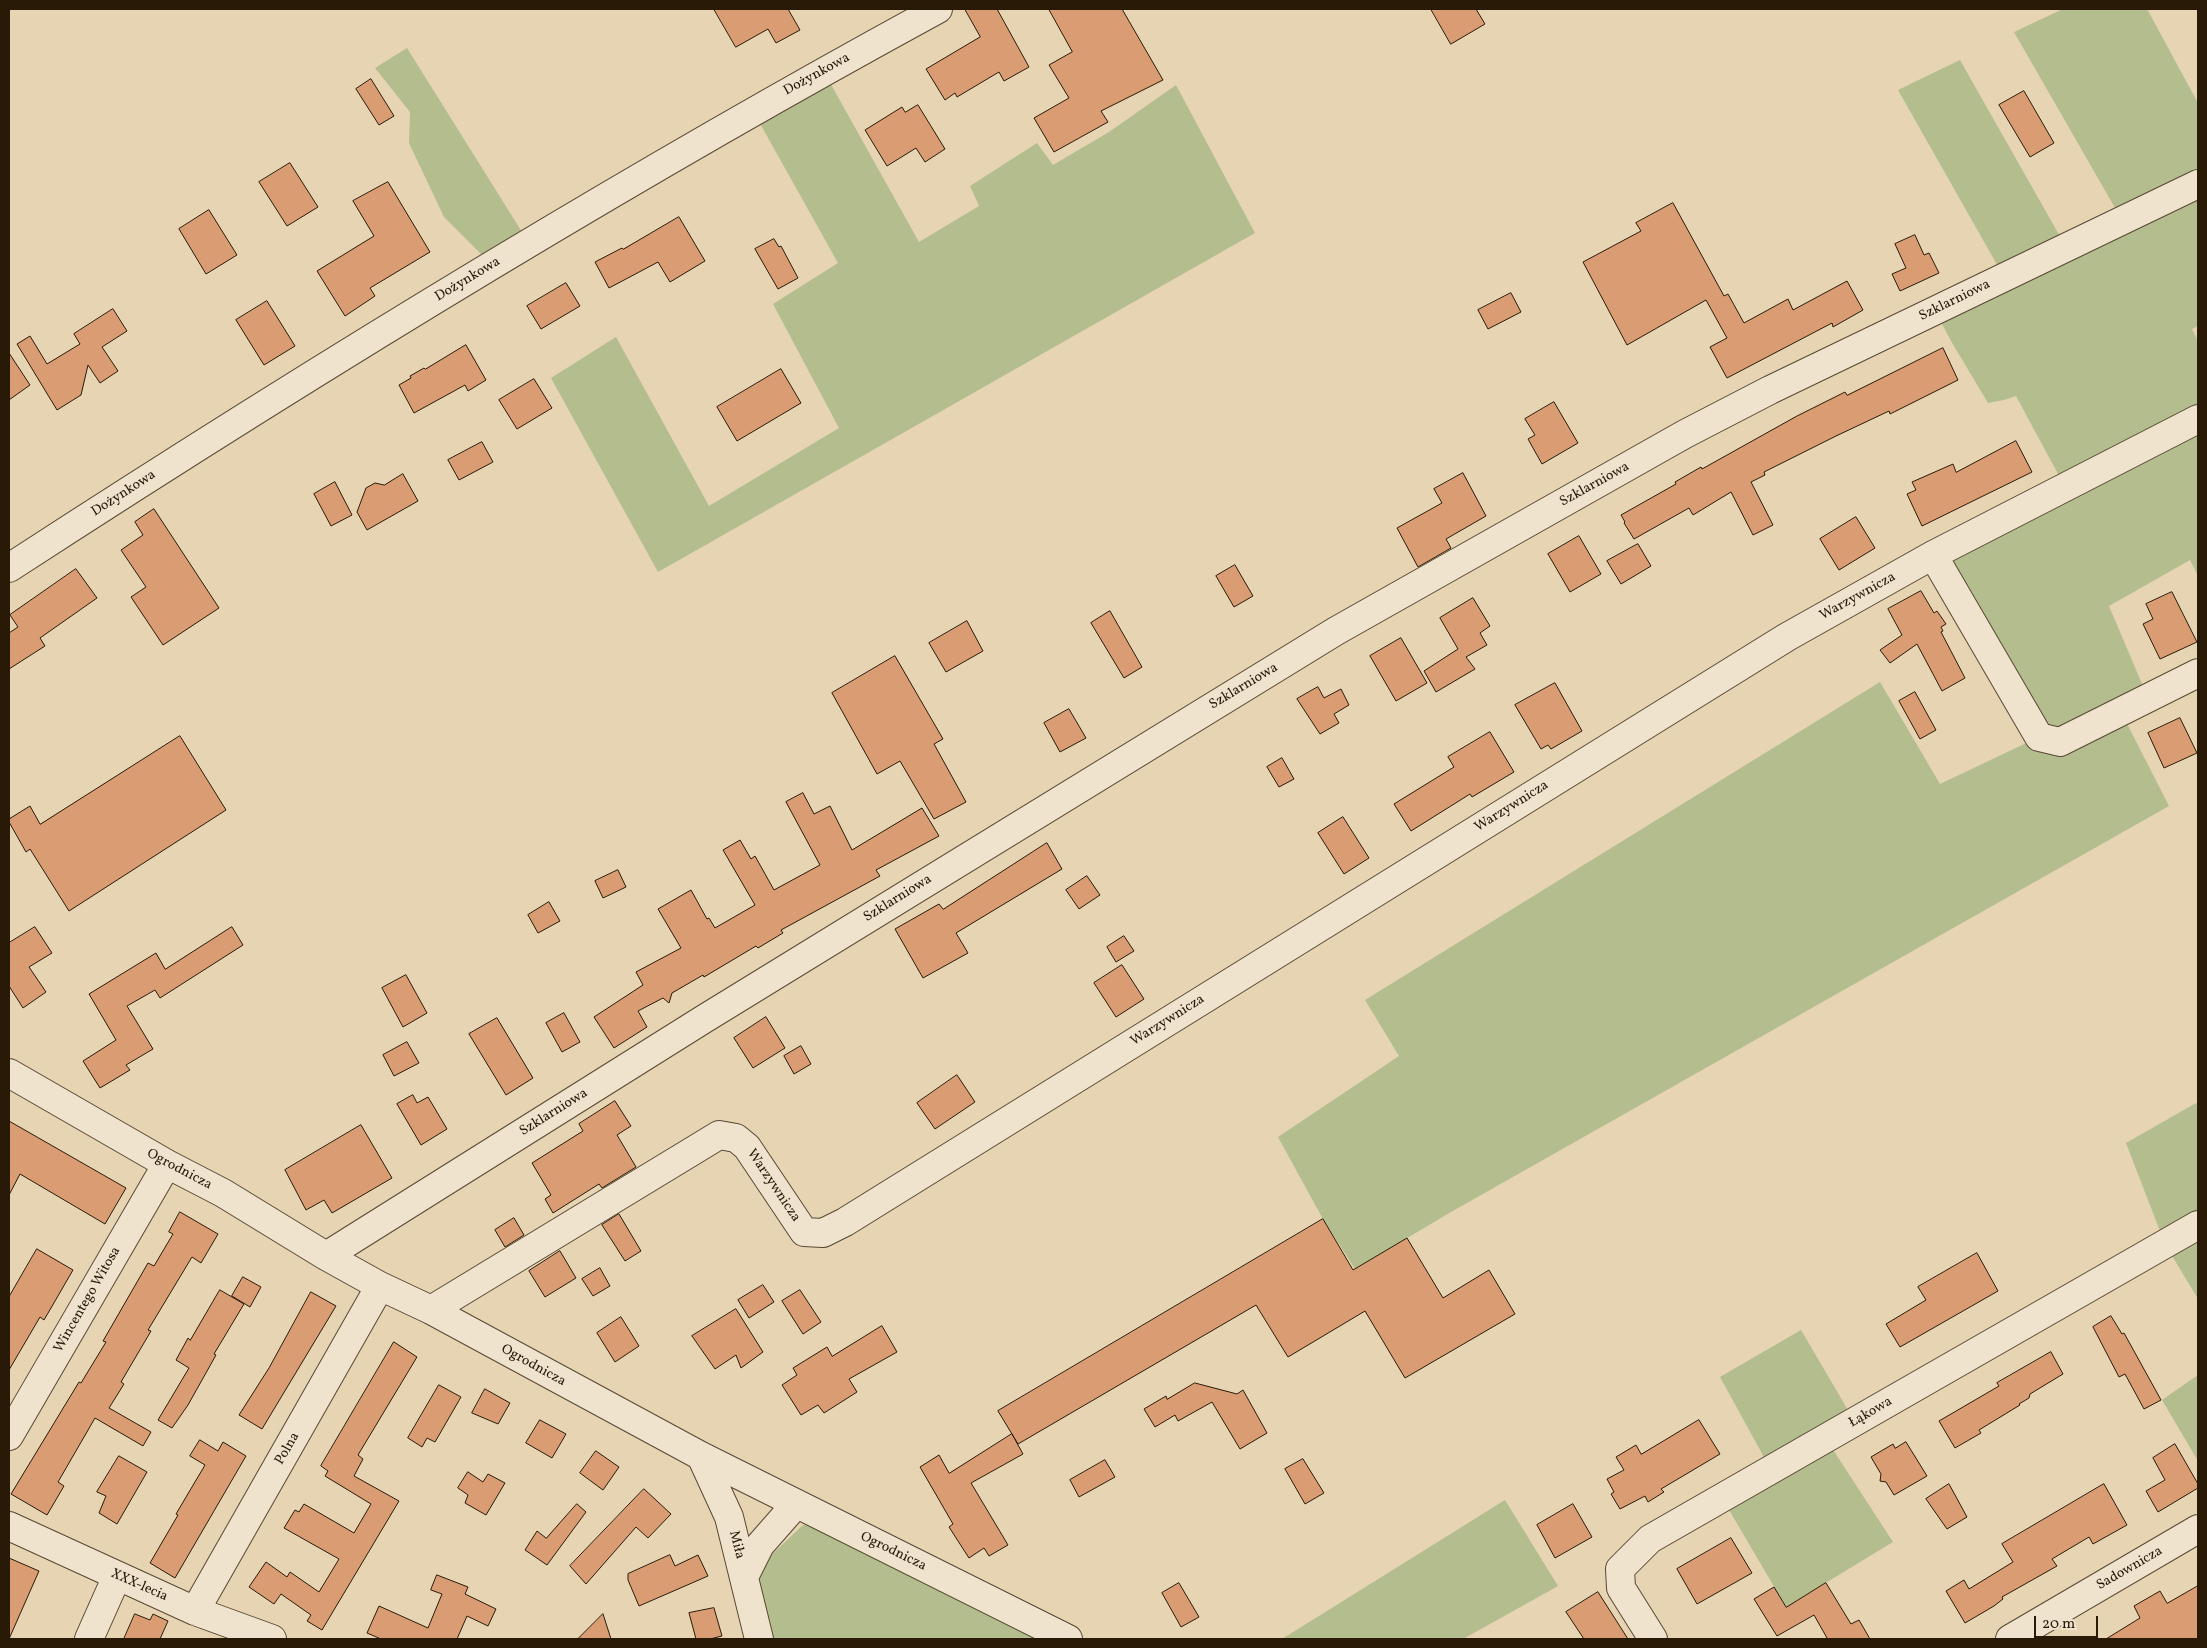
<!DOCTYPE html>
<meta charset="utf-8">
<style>
body{margin:0}
#map{position:relative;width:2207px;height:1648px;overflow:hidden;background:#e6d4b3;font-family:Vollkorn,serif}
canvas{display:block}
.frame{position:absolute;inset:0;border:10px solid #291a08;pointer-events:none}
.scale{position:absolute;left:2034px;top:1616px;width:64px;height:22px;box-sizing:border-box;border:2px solid #291a08;border-top:0;padding-left:6px;font-size:15px;line-height:18px;white-space:nowrap;color:#291a08;-webkit-text-stroke:4px #efe3ce;paint-order:stroke}
</style>
<div id="map">
<canvas width="2207" height="1648"></canvas>
<div class="frame"></div>
<div class="scale">20 m</div>
</div>
<script>
const c = document.querySelector('canvas').getContext('2d');
c.lineJoin = 'round';
function fill(path, color) {
  c.fillStyle = color;
  c.fill(path, 'evenodd');
}
function stroke(path, color, width, dash) {
  c.strokeStyle = color;
  c.lineWidth = width;
  c.lineCap = dash ? 'butt' : 'round';
  c.setLineDash(dash || []);
  c.stroke(path);
}
function label(font, color, halo, rows, align = 'center') {
  c.font = font + ' Vollkorn,serif';
  c.lineWidth = 4;
  c.setLineDash([]);
  c.textBaseline = 'middle';
  c.strokeStyle = halo;
  c.fillStyle = color;
  for (const [text, x, y, turn = 0] of rows) {
    c.save();
    c.translate(x, y);
    c.rotate((+turn || 0) * Math.PI / 180);
    c.textAlign = isNaN(turn) ? turn : align;
    if (halo) c.strokeText(text, 0, 0);
    c.fillText(text, 0, 0);
    c.restore();
  }
}
fill(new Path2D(`
 M2063,9H2147L2198,103V326L2192,329L2198,341V576L2190,560L2109,606L2148,698L2121,712L2169,806L1451,1212L1355,1269L1323,1219L1278,1137L1399,1056L1365,1000L1880,682L1940,784L2039,737L1933,555L2065,487L2016,396L2004,400L1988,403L1951,341L1940,320L2004,277L1898,90L1960,60L2066,247L2122,220L2014,32Z
 M407,48L522,232L492,265L444,217L409,143L410,112L375,68Z
 M824,72L919,242L979,206L970,186L1037,143L1053,165L1109,132L1176,85L1255,233L658,572L551,378L616,337L709,506L839,428L773,304L838,263L753,111Z
 M2196,1103L2198,1108V1299L2165,1244L2126,1143Z
 M1801,1330L1855,1422L1826,1439L1893,1542L1786,1607L1722,1498L1771,1470L1720,1377Z
 M2198,1375V1461L2162,1400Z
 M1505,1500L1558,1586L1463,1639H1282Z
 M803,1525L826,1526L1056,1639H757L743,1582Z`), '#b3bd8e');
const building = new Path2D(`
 M714,9H788L800,30L776,43L768,29L736,47Z
 M965,9H997L1029,67L1004,81L999,72L957,97L955,93L945,100L926,69L980,37Z
 M1049,9H1122L1163,80L1101,111L1108,122L1054,152L1034,118L1069,98L1049,65L1072,52Z
 M1431,9H1476L1485,24L1451,44Z
 M371,79L394,116L379,125L356,89Z
 M2024,91L2054,143L2030,157L1999,105Z
 M918,105L945,149L925,162L916,148L887,166L865,130L902,107L905,112Z
 M290,163L318,207L287,226L259,182Z
 M388,182L430,252L370,288L375,296L345,316L317,271L374,236L353,201Z
 M1673,203L1724,296L1728,294L1744,323L1788,299L1793,310L1847,281L1863,310L1833,327L1832,323L1727,378L1710,347L1727,338L1706,300L1627,345L1583,262L1641,231L1636,223Z
 M209,210L237,255L206,274L179,229Z
 M679,217L705,261L670,282L658,262L609,288L595,262L622,248L623,249Z
 M1915,235L1924,255L1929,253L1939,273L1900,291L1892,274L1906,268L1895,244Z
 M774,239L779,247L781,246L798,278L778,289L755,249Z
 M566,283L580,306L541,329L527,306Z
 M1511,293L1521,312L1488,329L1478,310Z
 M267,301L295,346L264,365L236,320Z
 M113,309L127,331L102,347L118,371L100,383L88,365L81,395L57,410L17,344L30,336L47,364L80,344L74,334Z
 M466,345L486,380L468,391L465,385L414,413L399,385L411,378L410,376L424,368L425,369Z
 M1943,348L1958,380L1890,414L1889,411L1836,436L1764,472L1765,475L1751,482L1773,525L1753,535L1731,492L1693,515L1689,508L1634,539L1624,523L1625,522L1621,515L1676,484L1675,482L1701,467L1702,469L1797,416L1845,392L1847,395Z
 M9,353L30,385L9,400Z
 M781,369L801,403L737,441L717,407Z
 M534,379L552,408L517,429L499,400Z
 M1554,402L1578,443L1542,464L1528,439L1535,435L1525,419Z
 M2016,441L2032,472L1922,526L1907,494L1916,490L1912,482L1953,464L1956,472Z
 M482,442L493,462L459,480L448,460Z
 M1463,473L1486,516L1446,539L1451,548L1418,567L1397,528L1442,503L1434,489Z
 M403,474L418,501L367,530L357,512L366,488L375,483L384,485Z
 M335,482L352,515L331,526L314,494Z
 M154,509L219,608L163,645L131,597L146,587L121,550L143,535L135,522Z
 M1856,517L1875,548L1839,570L1820,539Z
 M1579,536L1601,574L1570,592L1548,554Z
 M1638,544L1651,566L1621,584L1607,561Z
 M1235,565L1253,596L1234,607L1216,576Z
 M76,569L97,598L40,638L45,646L9,669V633L18,627L10,615Z
 M1921,591L1934,613L1937,611L1946,624L1941,627L1943,631L1941,632L1965,678L1942,691L1917,644L1890,663L1880,650L1902,635L1888,609Z
 M2172,592L2197,642L2160,659L2143,624L2153,619L2146,604Z
 M1473,598L1490,626L1480,633L1487,645L1466,657L1475,669L1436,692L1424,671L1458,649L1440,618Z
 M1110,611L1142,667L1124,678L1091,623Z
 M967,621L983,651L946,672L929,643Z
 M1401,638L1427,683L1396,701L1370,656Z
 M895,656L943,739L934,744L966,802L934,819L900,761L877,774L832,693Z
 M1555,683L1582,731L1551,749L1548,745L1541,749L1515,705Z
 M1318,687L1324,698L1341,689L1349,705L1334,714L1339,723L1320,734L1297,699Z
 M1915,692L1936,730L1920,739L1899,701Z
 M1069,709L1086,738L1060,752L1044,723Z
 M2180,718L2197,753L2164,768L2148,733Z
 M1490,732L1514,772L1472,797L1470,794L1411,831L1394,804L1454,767L1448,757Z
 M180,736L226,810L69,911L30,849L26,852L9,822V819L30,806L40,824Z
 M1282,758L1294,779L1279,787L1267,767Z
 M803,793L814,814L830,806L852,850L922,808L939,836L876,870L880,876L781,930L783,933L758,948L756,946L704,977L703,975L672,993L669,1003L663,998L638,1011L647,1027L614,1048L594,1017L643,985L636,972L681,948L658,909L691,890L707,919L709,918L715,928L755,905L723,850L740,840L751,859L755,856L774,890L820,865L786,802Z
 M1343,817L1369,858L1344,874L1318,833Z
 M1047,843L1062,869L956,933L968,953L923,978L895,929L939,904L943,909Z
 M618,870L626,887L603,898L595,881Z
 M1087,876L1100,895L1079,909L1066,890Z
 M549,902L560,921L538,933L528,915Z
 M35,927L52,953L29,967L46,992L23,1008L9,986V943Z
 M232,927L243,945L160,998L155,990L127,1006L153,1049L126,1065L130,1070L100,1088L83,1061L116,1040L89,994L156,953L165,969Z
 M1124,936L1134,951L1116,962L1107,947Z
 M1122,965L1144,999L1116,1017L1094,983Z
 M406,975L427,1013L403,1027L382,988Z
 M564,1013L580,1042L562,1052L546,1023Z
 M766,1017L785,1048L753,1068L734,1038Z
 M497,1018L533,1078L506,1095L469,1034Z
 M407,1042L419,1063L394,1076L383,1055Z
 M801,1046L811,1064L794,1074L784,1056Z
 M957,1075L975,1102L935,1129L917,1103Z
 M413,1095L417,1103L428,1097L447,1129L421,1145L397,1104Z
 M615,1101L631,1126L617,1135L636,1167L602,1188L599,1184L553,1213L545,1199L551,1195L532,1163L583,1131L579,1124Z
 M9,1121L126,1188L105,1224L20,1174L9,1195Z
 M361,1125L392,1178L332,1213L324,1200L306,1210L285,1170Z
 M180,1212L218,1234L201,1263L192,1257L148,1330L151,1331L121,1382L124,1384L109,1408L151,1432L143,1446L95,1418L58,1482L64,1486L47,1515L11,1494L79,1382L81,1383L106,1342L103,1341L148,1263L154,1266L173,1234L169,1232Z
 M619,1214L641,1251L625,1261L602,1225Z
 M514,1218L524,1235L505,1247L495,1230Z
 M1323,1219L1353,1270L1407,1238L1443,1298L1489,1270L1515,1314L1405,1378L1365,1311L1288,1357L1256,1305L1018,1444L998,1411Z
 M37,1249L73,1270L44,1320L40,1317L9,1370V1297Z
 M560,1251L576,1278L545,1297L529,1271Z
 M1977,1253L1998,1291L1900,1347L1886,1324L1926,1300L1918,1287Z
 M600,1268L610,1286L593,1296L582,1279Z
 M243,1277L261,1287L250,1307L232,1296Z
 M763,1285L774,1302L749,1318L738,1300Z
 M220,1290L244,1304L214,1354L216,1355L188,1405L172,1428L158,1420L189,1368L176,1360L188,1338L190,1340Z
 M800,1290L821,1322L803,1334L782,1301Z
 M311,1292L336,1306L262,1429L239,1415L269,1368Z
 M736,1309L763,1352L741,1368L736,1355L715,1369L692,1336Z
 M2111,1316L2122,1334L2124,1333L2161,1400L2144,1409L2125,1374L2119,1377L2093,1327Z
 M621,1317L639,1346L615,1362L597,1333Z
 M882,1326L897,1352L849,1379L857,1392L824,1413L818,1405L801,1415L782,1385L797,1375L793,1368L827,1347L832,1356Z
 M394,1342L417,1357L358,1455L363,1459L354,1476L399,1501L322,1630L307,1621L311,1615L281,1594L274,1604L249,1587L266,1562L287,1577L290,1572L319,1592L339,1559L284,1528L295,1510L299,1512L304,1504L354,1533L371,1504L325,1476L328,1471L321,1466Z
 M2051,1352L2063,1374L2030,1394L2029,1398L2019,1404L2020,1405L1979,1430L1981,1433L1955,1448L1939,1421L1999,1386L1997,1383Z
 M1195,1383L1237,1394L1243,1390L1267,1433L1240,1449L1212,1402L1178,1421L1175,1415L1155,1427L1144,1409L1166,1396L1167,1399Z
 M439,1385L461,1397L435,1442L427,1438L422,1447L408,1438Z
 M485,1389L510,1403L498,1424L472,1413Z
 M540,1420L566,1434L552,1458L526,1443Z
 M1699,1420L1720,1454L1661,1489L1664,1492L1648,1502L1645,1496L1620,1509L1611,1494L1614,1492L1607,1479L1624,1470L1616,1457L1636,1445L1641,1454Z
 M1012,1434L1023,1454L971,1483L1008,1545L989,1556L984,1548L969,1558L949,1527L953,1524L920,1467L939,1455L949,1473Z
 M200,1440L218,1451L223,1442L246,1456L175,1578L150,1563L178,1515L176,1514L205,1465L190,1456Z
 M1906,1442L1927,1476L1894,1495L1886,1482L1880,1481L1881,1474L1871,1457L1893,1444L1895,1448Z
 M2175,1444L2198,1484V1488L2158,1512L2146,1491L2165,1480L2153,1458Z
 M596,1451L619,1467L603,1490L580,1473Z
 M119,1456L147,1472L117,1524L99,1513L106,1496L97,1492Z
 M1303,1459L1324,1493L1305,1504L1285,1469Z
 M1105,1460L1115,1477L1079,1497L1070,1480Z
 M468,1472L483,1482L488,1474L505,1483L486,1515L465,1503L468,1495L458,1488Z
 M1949,1484L1967,1517L1947,1529L1926,1499Z
 M2104,1484L2127,1525L2093,1544L2089,1537L2052,1559L2057,1566L2002,1597L2003,1599L1994,1606L1965,1623L1946,1591L1964,1580L1969,1589L2013,1562L2002,1544Z
 M644,1489L671,1514L648,1538L636,1527L586,1584L570,1566Z
 M577,1504L586,1512L547,1565L525,1550L537,1531L546,1538Z
 M1573,1504L1592,1537L1555,1558L1537,1525Z
 M1731,1538L1752,1573L1697,1604L1677,1569Z
 M670,1555L675,1566L698,1555L708,1576L639,1606L628,1580V1574Z
 M9,1558L39,1571L9,1639Z
 M437,1575L468,1587L465,1594L496,1609L488,1626L467,1616L457,1639H381L367,1633L379,1606L428,1628L442,1594L431,1590Z
 M1179,1583L1199,1617L1181,1627L1162,1593Z
 M1826,1583L1851,1624L1859,1620L1870,1639H1826L1827,1638L1814,1615L1777,1636L1754,1599L1774,1587L1786,1607Z
 M2198,1586V1639H2106L2140,1618L2134,1606L2160,1591L2167,1603Z
 M1598,1592L1628,1639H1584L1566,1612Z
 M714,1608L722,1636L710,1639H696L689,1613Z
 M135,1614L150,1620L153,1614L168,1621L160,1639H124Z
 M603,1614L611,1639H578Z`);
fill(building, '#da9d73');
stroke(building, '#291a08', 1);
const minor = new Path2D(`
 M1933,555L2039,737L2060,742L2198,673
 M9,568C312,371 620,182 938,9
 M9,1073L167,1164L223,1193L326,1256L380,1286L431,1310L701,1456L1068,1639
 M326,1256L704,1019L1336,631L1685,434L1770,390L2198,184
 M431,1310L719,1135L736,1138L747,1147L804,1232L823,1233L845,1222L1787,637L1933,555L2198,419
 M9,1436L167,1164
 M701,1456L729,1517L759,1639
 M9,1526L195,1611L272,1639
 M744,1577L760,1545L796,1504
 M195,1611L380,1286
 M89,1639L117,1576
 M1653,1639L1621,1588L1620,1569L1650,1539L2198,1225
 M2010,1639L2198,1529`);
stroke(minor, '#584833', 30);
stroke(minor, '#efe3ce', 28);
label('14px', '#291a08', '#efe3ce', [
 ["Dożynkowa",817,75,-29],
 ["Dożynkowa",468,280,-31],
 ["Szklarniowa",1955,301,-26],
 ["Szklarniowa",1595,485,-29],
 ["Dożynkowa",124,494,-33],
 ["Warzywnicza",1858,597,-29],
 ["Szklarniowa",1244,687,-31],
 ["Warzywnicza",1512,807,-32],
 ["Szklarniowa",898,899,-32],
 ["Warzywnicza",1168,1021,-32],
 ["Szklarniowa",554,1113,-32],
 ["Ogrodnicza",179,1170,28],
 ["Warzywnicza",773,1186,56],
 ["Wincentego Witosa",88,1300,-60],
 ["Ogrodnicza",533,1366,29],
 ["Łąkowa",1871,1413,-30],
 ["Polna",288,1449,-60],
 ["Miła",736,1545,76],
 ["Ogrodnicza",893,1552,26],
 ["Sadownicza",2130,1569,-30],
 ["XXX-lecia",139,1586,24]
]);
</script>
